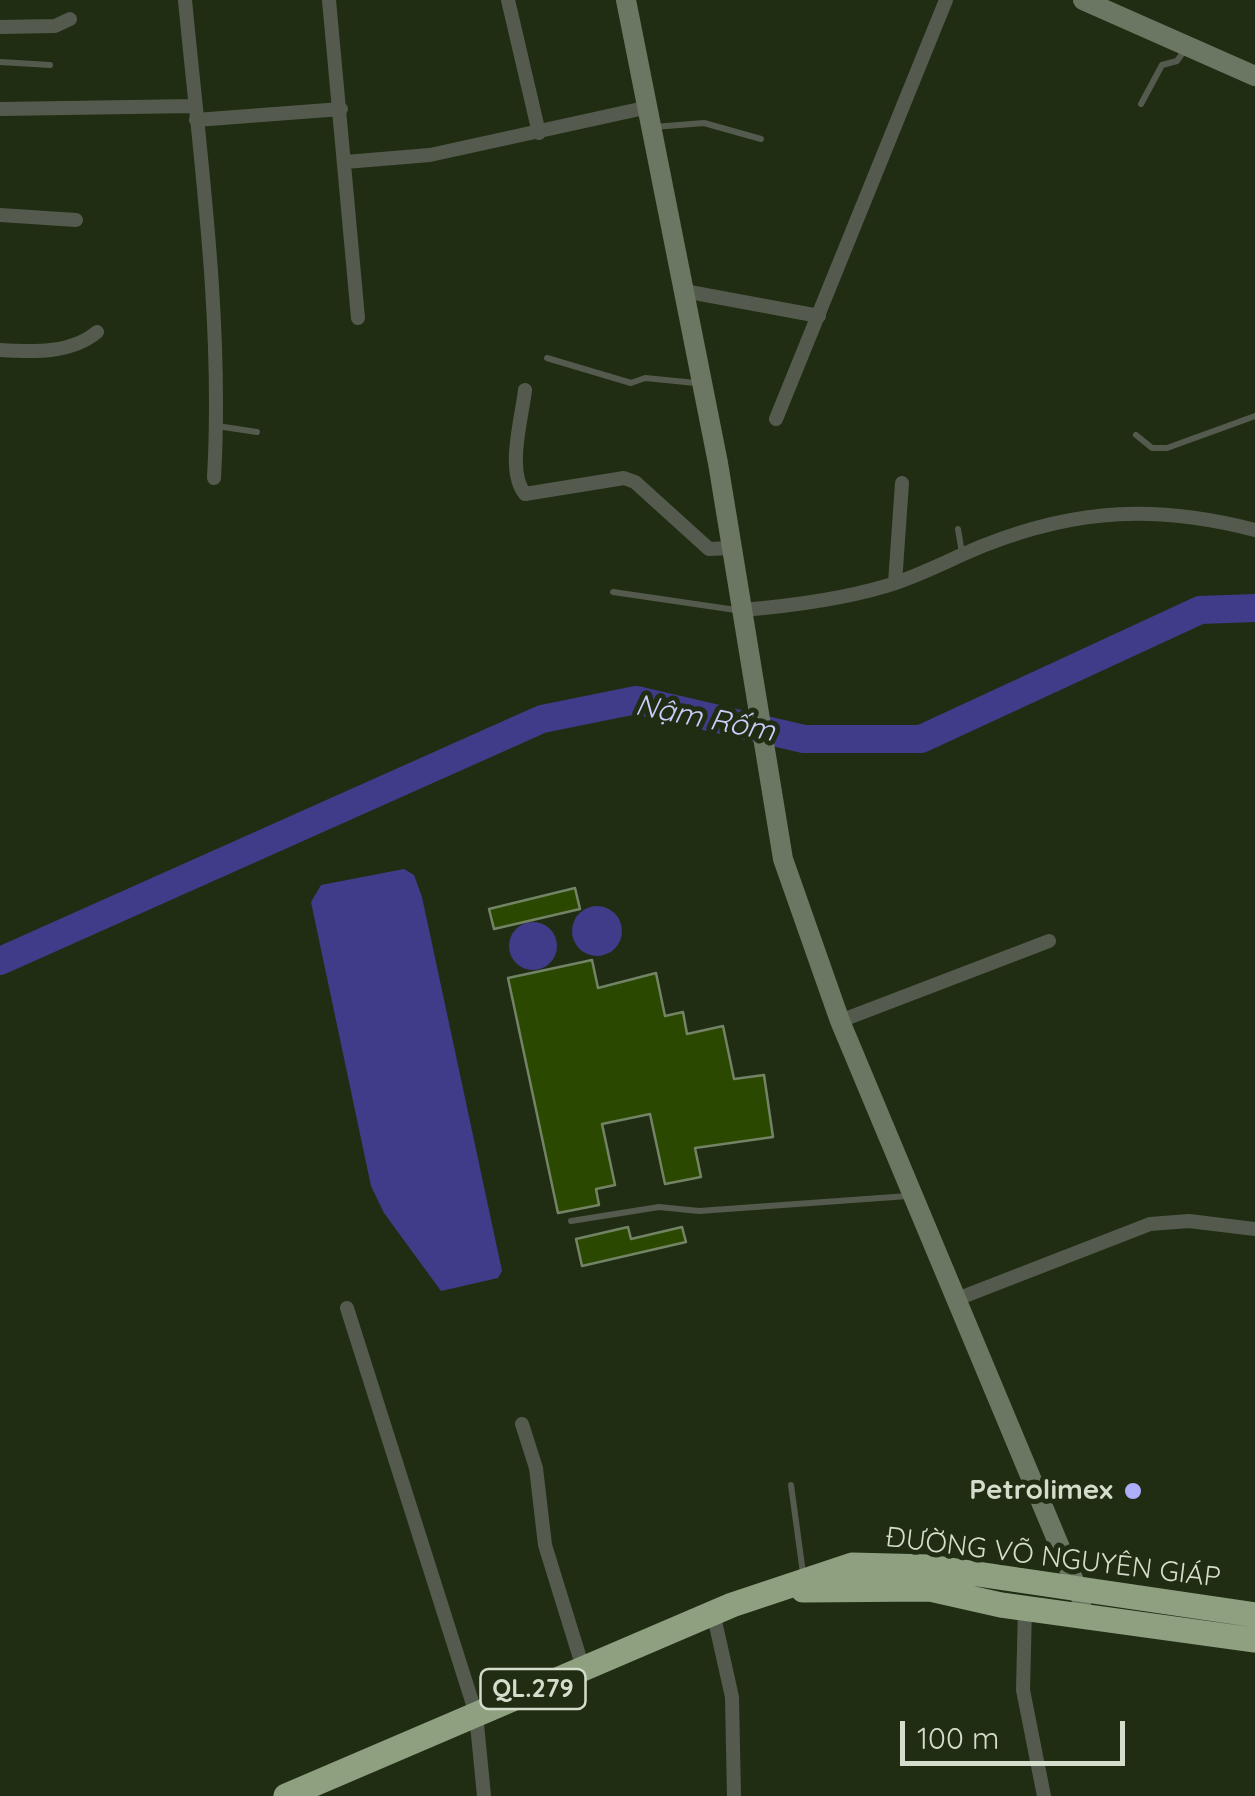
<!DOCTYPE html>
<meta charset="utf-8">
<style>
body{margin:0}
#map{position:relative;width:1255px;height:1796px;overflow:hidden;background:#202d13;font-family:Quicksand,sans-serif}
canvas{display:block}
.scale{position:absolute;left:900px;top:1721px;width:225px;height:45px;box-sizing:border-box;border:5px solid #d4ddcc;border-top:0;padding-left:12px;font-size:30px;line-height:35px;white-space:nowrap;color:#d4ddcc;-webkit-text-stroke:8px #202d13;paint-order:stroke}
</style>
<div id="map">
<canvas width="1255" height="1796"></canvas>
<div class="scale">100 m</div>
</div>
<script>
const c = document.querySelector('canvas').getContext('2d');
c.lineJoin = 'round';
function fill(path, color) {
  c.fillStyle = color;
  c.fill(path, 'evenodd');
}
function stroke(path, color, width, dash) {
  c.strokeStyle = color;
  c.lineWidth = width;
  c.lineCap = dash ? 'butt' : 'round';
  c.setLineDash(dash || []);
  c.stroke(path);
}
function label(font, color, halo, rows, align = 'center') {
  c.font = font + ' Quicksand,sans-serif';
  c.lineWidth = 10;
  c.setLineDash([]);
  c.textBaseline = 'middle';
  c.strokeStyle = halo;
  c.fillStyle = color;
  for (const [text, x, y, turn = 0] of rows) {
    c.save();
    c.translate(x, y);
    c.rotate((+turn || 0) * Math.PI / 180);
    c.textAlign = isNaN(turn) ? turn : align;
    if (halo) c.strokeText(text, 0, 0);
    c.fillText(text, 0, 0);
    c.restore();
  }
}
fill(new Path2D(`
 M404,869L414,875L422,897L502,1271L498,1278L441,1291L384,1213L371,1186L311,902L321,885Z
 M572 931a25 25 0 1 1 50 0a25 25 0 1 1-50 0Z
 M509 946a24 24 0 1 1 48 0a24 24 0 1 1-48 0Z`), '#413c8a');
stroke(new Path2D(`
 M0,961L542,719L636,700L804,739H921L1200,610L1255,608`), '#413c8a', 28);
const building = new Path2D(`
 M575,888L580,909L494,929L489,909Z
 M592,960L598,988L656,973L665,1016L683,1012L687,1034L723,1026L734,1079L764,1075L773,1137L695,1148L701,1177L665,1184L650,1114L602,1124L615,1185L596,1189L599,1205L558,1213L508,978Z
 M628,1227L631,1239L682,1227L686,1242L582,1266L576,1239Z`);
fill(building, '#2b4800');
stroke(building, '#738365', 2.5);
stroke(new Path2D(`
 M0,62L50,65
 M1141,104L1162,65L1177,61L1186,48
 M654,127L704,123L761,139
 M547,358L631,383L645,378L696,383
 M217,426L257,432
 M1136,435L1152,448H1167L1255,416
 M958,529L962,553
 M613,592L736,610
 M571,1221L659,1207L699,1211L908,1196
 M791,1485L803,1573`), '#545b4e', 6);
stroke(new Path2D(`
 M185,0C200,158 223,319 214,478
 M329,0L358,318
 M508,0L539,133
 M0,27L55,26L70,19
 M0,109L195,106
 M196,120L341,109
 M345,162L430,155L649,107
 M0,215L76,220
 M684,291L819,316
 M0,350C32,352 71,354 97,332
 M525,390C522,418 506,471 525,494L624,478L635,482L709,549L731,548
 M776,419L946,0
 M895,583L902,483
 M742,610C790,606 839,600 886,586C920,576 952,558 985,545C1079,508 1158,505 1255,530
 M840,1021L1049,941
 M957,1299L1150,1224L1189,1221L1255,1229
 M347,1308L476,1714L484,1796
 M522,1424L536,1468L545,1545L583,1668
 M1025,1608L1023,1690L1044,1796
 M713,1612L732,1697L734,1796`), '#545b4e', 14);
stroke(new Path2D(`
 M626,0L718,463L783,859L840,1021L1082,1600
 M1083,0L1255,76`), '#6c7763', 20);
stroke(new Path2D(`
 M803,1590L930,1589L1001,1605L1255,1640
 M286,1796L732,1605L852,1565L930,1567L1255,1615`), '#8fa081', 25);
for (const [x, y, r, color] of [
 [1133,1491,10,"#adaffb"]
]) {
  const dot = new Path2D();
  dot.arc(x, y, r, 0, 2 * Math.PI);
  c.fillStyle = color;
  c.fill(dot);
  stroke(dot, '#202d13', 4);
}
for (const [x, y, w] of [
 [533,1689,105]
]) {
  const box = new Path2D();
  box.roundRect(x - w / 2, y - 20, w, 40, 8);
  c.fillStyle = '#202d13';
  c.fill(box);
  stroke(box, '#d4ddcc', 2.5);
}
label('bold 25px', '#d4ddcc', null, [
 ["QL.279",533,1689]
]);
label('bold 28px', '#d4ddcc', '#202d13', [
 ["Petrolimex",1113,1491]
], 'right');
label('28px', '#d4ddcc', '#202d13', [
 ["ĐƯỜNG VÕ NGUYÊN GIÁP",1053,1558,7]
]);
label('italic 30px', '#cbcdfa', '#202d13', [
 ["Nậm Rốm",705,719,11]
]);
</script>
